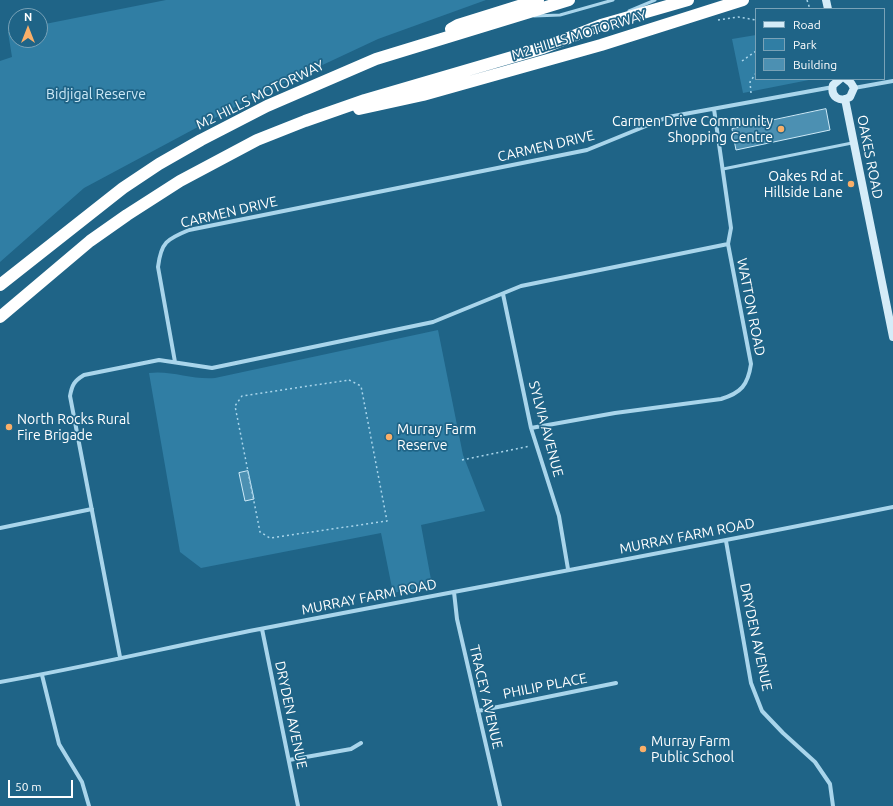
<!DOCTYPE html>
<style>
body{margin:0}
#map{position:relative;width:893px;height:806px;overflow:hidden;background:#1f6487;font-family:Ubuntu,sans-serif}
canvas{display:block}
.legend{position:absolute;left:755px;top:8px;width:130px;height:72px;box-sizing:border-box;background:#1f6487;border:1px solid #79a2b7;margin:0;padding:5px 7px;list-style:none;font-size:12px;color:#fff}
.legend li{display:flex;align-items:center;gap:8px;height:20px}
.legend b{width:20px;border:1px solid #79a2b7}
.north{position:absolute;left:8px;top:8px;width:40px;height:40px;box-sizing:border-box;background:#1f6487;border:1px solid #79a2b7;border-radius:50%;rotate:0deg;font-size:11px;font-weight:700;line-height:16px;text-align:center;color:#fff}
.north::after{content:'';display:block;margin:auto;width:14px;height:18px;background:#f9af69;clip-path:polygon(50% 0,100% 100%,50% 72%,0 100%)}
.scale{position:absolute;left:8px;top:780px;width:65px;height:18px;box-sizing:border-box;border:2px solid #fff;border-top:0;padding-left:5px;font-size:12px;line-height:14px;white-space:nowrap;color:#fff;-webkit-text-stroke:3px #1f6487;paint-order:stroke}
</style>
<div id="map">
<canvas width="893" height="806"></canvas>
<ul class="legend">
<li><b style="height:5px;background:#d5ecf8"></b>Road</li>
<li><b style="height:11px;background:#307ea4"></b>Park</li>
<li><b style="height:11px;background:#4c90b2"></b>Building</li>
</ul>
<div class="north">N</div>
<div class="scale">50 m</div>
</div>
<script>
const c = document.querySelector('canvas').getContext('2d');
c.lineJoin = 'round';
function fill(path, color) {
  c.fillStyle = color;
  c.fill(path, 'evenodd');
}
function stroke(path, color, width, dash) {
  c.strokeStyle = color;
  c.lineWidth = width;
  c.lineCap = dash ? 'butt' : 'round';
  c.setLineDash(dash || []);
  c.stroke(path);
}
function label(font, color, halo, rows, align = 'center') {
  c.font = font + ' Ubuntu,sans-serif';
  c.lineWidth = 3.5;
  c.setLineDash([]);
  c.textBaseline = 'middle';
  c.strokeStyle = halo;
  c.fillStyle = color;
  for (const [text, x, y, turn = 0] of rows) {
    c.save();
    c.translate(x, y);
    c.rotate((+turn || 0) * Math.PI / 180);
    c.textAlign = isNaN(turn) ? turn : align;
    if (halo) c.strokeText(text, 0, 0);
    c.fillText(text, 0, 0);
    c.restore();
  }
}
fill(new Path2D(`
 M166,0H486L378,39L252,98L84,188L0,262V61L12,57L8,32L16,30V40H40V25Z
 M756,35V79H814L743,93L732,39Z
 M438,330L463,455L485,511L421,525L432,585L393,593L381,533L201,568L180,552L149,373C171,370 192,380 215,378Z`), '#307ea4');
const building = new Path2D(`
 M826,109L830,130L736,150L732,129Z
 M248,471L254,499L245,501L239,473Z`);
fill(building, '#4c90b2');
stroke(building, '#ceeaf8', 1);
stroke(new Path2D(`
 M807,0L810,9
 M718,20L738,17L756,20
 M742,61L756,51
 M751,93L750,82L756,73
 M349,380L361,386L387,521L270,538L260,532L235,406L242,396Z
 M462,460L530,446`), '#a9d5eb', 1.5, [2, 3]);
stroke(new Path2D(`
 M629,11L655,0
 M534,16L560,15L613,0
 M723,169L852,143`), '#a9d5eb', 3);
stroke(new Path2D(`
 M854,88L893,81
 M503,294L531,428L559,516L568,569
 M175,362L158,267C161,242 167,239 189,230L587,150L668,117L833,87
 M531,428L615,413L721,399C741,393 748,385 751,364L728,244L731,228L714,109
 M0,528L92,509
 M726,541L751,683L762,711L783,733L815,762L830,784L833,806
 M454,592L457,619L500,806
 M262,629L298,806
 M120,657L70,396C72,385 74,381 84,375L159,360L212,368L433,322L521,286L728,244
 M42,675L59,744L82,782L89,806
 M0,682C87,667 173,646 260,629C471,588 682,550 893,507
 M478,711L616,683
 M289,760L351,749L361,743`), '#a9d5eb', 4);
stroke(new Path2D(`
 M826,0L828,9
 M840,79L833,85C830,97 840,103 850,97L854,88L851,83L846,79
 M845,99L893,337`), '#d5ecf8', 8);
stroke(new Path2D(`
 M451,29L458,25L538,0
 M359,109L423,95L601,45L743,0
 M0,285L123,188L159,164L201,140L267,106L376,59L569,0
 M0,317L90,241L127,215L180,181L257,140L305,121L365,100L543,48L601,25L688,0`), '#fff', 12);
for (const [x, y, r, color] of [
 [781,129,4,"#f9af69"],
 [851,184,4,"#f9af69"],
 [9,427,4,"#f9af69"],
 [389,437,4,"#f9af69"],
 [643,749,4,"#f9af69"]
]) {
  const dot = new Path2D();
  dot.arc(x, y, r, 0, 2 * Math.PI);
  c.fillStyle = color;
  c.fill(dot);
  stroke(dot, '#1f6487', 1.5);
}
label('14px', '#fff', '#1f6487', [
 ["M2 HILLS MOTORWAY",579,35,-17],
 ["M2 HILLS MOTORWAY",260,95,-26],
 ["CARMEN DRIVE",546,146,-13],
 ["OAKES ROAD",870,157,79],
 ["CARMEN DRIVE",229,212,-13],
 ["WATTON ROAD",751,307,79],
 ["SYLVIA AVENUE",546,429,75],
 ["MURRAY FARM ROAD",687,536,-11],
 ["MURRAY FARM ROAD",369,597,-11],
 ["DRYDEN AVENUE",756,637,78],
 ["PHILIP PLACE",545,686,-11],
 ["TRACEY AVENUE",486,697,77],
 ["DRYDEN AVENUE",291,715,78]
]);
label('14px', '#ceeaf8', '#1f6487', [
 ["Bidjigal Reserve",96,94]
]);
label('14px', '#fff', '#1f6487', [
 ["Carmen Drive Community",773,121,"right"],
 ["Shopping Centre",773,137,"right"],
 ["Oakes Rd at",843,176,"right"],
 ["Hillside Lane",843,192,"right"],
 ["North Rocks Rural",17,419],
 ["Fire Brigade",17,435],
 ["Murray Farm",397,429],
 ["Reserve",397,445],
 ["Murray Farm",651,741],
 ["Public School",651,757]
], 'left');
</script>
